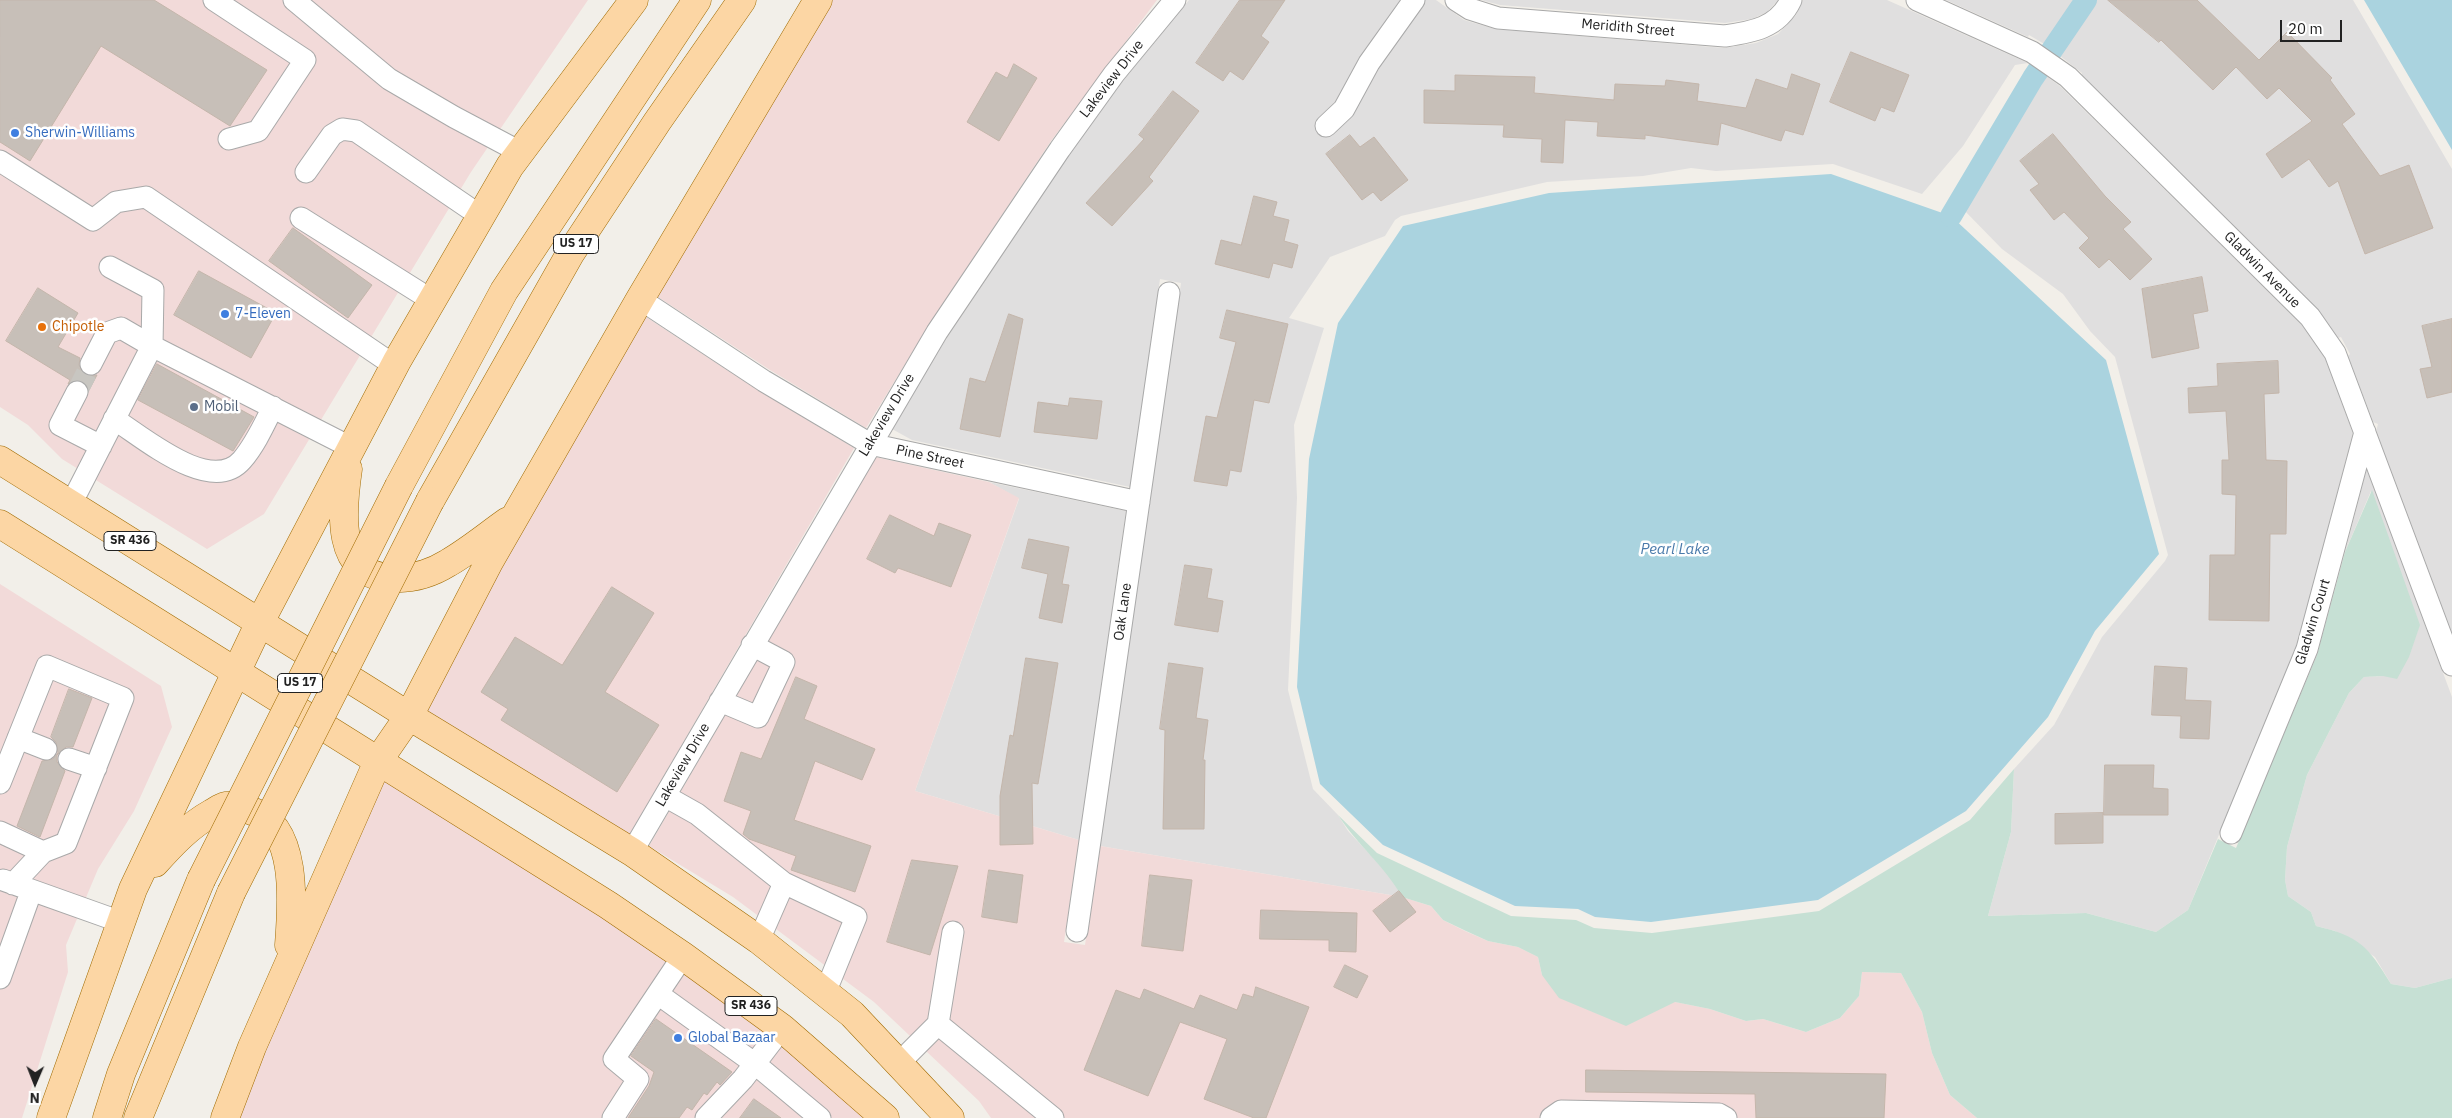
<!DOCTYPE html>
<style>
body{margin:0}
#map{position:relative;width:2452px;height:1118px;overflow:hidden;background:#f2efe9;font-family:"IBM Plex Sans",sans-serif}
canvas{display:block}
.north{position:absolute;left:10px;top:1058px;width:50px;height:50px;-webkit-text-stroke:4px #fff;paint-order:stroke;rotate:181deg;font-size:14px;font-weight:700;line-height:20px;text-align:center;color:#222}
.north::after{content:'';display:block;margin:auto;width:18px;height:22px;background:#222;clip-path:polygon(50% 0,100% 100%,50% 72%,0 100%)}
.scale{position:absolute;left:2280px;top:20px;width:62px;height:22px;box-sizing:border-box;border:2px solid #222;border-top:0;padding-left:6px;font-size:15px;line-height:18px;white-space:nowrap;color:#222;-webkit-text-stroke:4px #fff;paint-order:stroke}
</style>
<div id="map">
<canvas width="2452" height="1118"></canvas>
<div class="north">N</div>
<div class="scale">20 m</div>
</div>
<script>
const c = document.querySelector('canvas').getContext('2d');
c.lineJoin = 'round';
function fill(path, color) {
  c.fillStyle = color;
  c.fill(path, 'evenodd');
}
function stroke(path, color, width, dash) {
  c.strokeStyle = color;
  c.lineWidth = width;
  c.lineCap = dash ? 'butt' : 'round';
  c.setLineDash(dash || []);
  c.stroke(path);
}
function label(font, color, halo, rows, align = 'center') {
  c.font = font + ' "IBM Plex Sans",sans-serif';
  c.lineWidth = 5;
  c.setLineDash([]);
  c.textBaseline = 'middle';
  c.strokeStyle = halo;
  c.fillStyle = color;
  for (const [text, x, y, turn = 0] of rows) {
    c.save();
    c.translate(x, y);
    c.rotate((+turn || 0) * Math.PI / 180);
    c.textAlign = isNaN(turn) ? turn : align;
    if (halo) c.strokeText(text, 0, 0);
    c.fillText(text, 0, 0);
    c.restore();
  }
}
fill(new Path2D(`
 M1189,0H1436L1464,20L1495,29L1724,48L1756,43L1778,34L1796,15L1803,0H1887L2028,63L2015,65L1963,146L1922,194L1833,164L1716,171L1691,168L1643,176L1547,182L1401,216L1395,220L1385,236L1330,257L1289,318L1324,328L1294,425L1297,498L1288,690L1313,789L1338,815L1348,831L1392,878L1402,897L1100,846L1181,283L1160,279L1130,487L912,440L892,429L946,339L1068,156L1122,82Z
 M1481,0H1778L1767,12L1752,19L1725,23L1500,5Z
 M1946,0H2353L2452,169V634L2376,432L2378,424L2373,422L2348,356L2350,354L2341,337L2338,338L2316,308L2082,75V73L2046,45L2029,35L2028,37Z
 M2037,69L2061,87L2302,325L2326,359L2353,433L2297,645L2188,910L2156,932L2086,913L1988,916L2011,832L2014,769L2054,725L2102,637L2165,561L2168,555L2115,357L2090,331L2063,294L2002,249L1962,208L1976,173L2040,76Z
 M2367,468L2452,697V978L2415,988L2391,984L2375,957L2335,931L2316,926L2311,912L2288,896L2285,880L2287,847L2307,775L2349,693L2364,677L2383,676L2371,491L2345,552Z
 M989,482L1126,511L1079,840L915,791L1019,499Z`), '#e0dfdf');
fill(new Path2D(`
 M0,0H588L471,172L264,514L207,549L62,459L28,425L0,407Z
 M831,0H1157L1051,141L929,325L866,428L770,370L655,295Z
 M643,315L759,391L854,448L630,834L425,709L523,524L530,519L529,515Z
 M875,457L989,482L1019,498L915,791L1079,840L1064,942L1085,945L1100,846L1402,897L1431,906L1443,920L1465,931L1488,941L1518,947L1538,957L1542,975L1710,1009L1746,1021L1763,1019L1806,1032L1840,1018L1859,996L1862,972L1901,973L1922,1012L1932,1053L1950,1095L1977,1118H991L979,1101L874,1002L733,897L649,846Z
 M0,584L161,686L172,727L134,811L98,869L66,945L68,972L22,1118H0Z
 M382,778L602,916L775,1038L865,1118H237L262,1052Z`), '#f2dad9');
fill(new Path2D(`
 M2372,490L2420,625L2409,657L2397,679L2383,676L2364,677L2349,693L2307,775L2287,847L2285,880L2288,896L2311,912L2316,926C2359,936 2368,946 2391,984L2415,988L2452,978V1118H1977L1950,1095L1932,1053L1922,1012L1901,973L1862,972L1859,996L1840,1018L1806,1032L1763,1019L1746,1021L1710,1009L1675,1002L1626,1026L1559,998L1542,975L1538,957L1518,947L1488,941L1466,931L1443,920L1431,906L1402,897C1385,866 1357,845 1338,815L1377,853L1511,916L1576,920L1594,928L1652,933L1819,911L1970,820L2014,769L2011,832L1988,916L2086,913L2156,932L2188,910L2218,839L2236,848L2317,655L2345,552Z`), '#c6e0d4');
fill(new Path2D(`
 M2364,0H2452V150Z
 M1831,174L1951,216L2106,360L2159,554L2095,631L2048,717L1966,811L1818,900L1651,922L1595,917L1578,909L1515,906L1383,845L1320,784L1297,687L1309,459L1338,323L1403,226L1549,193Z`), '#aad3df');
stroke(new Path2D(`
 M1951,216L2033,78L2086,0`), '#aad3df', 22);
const building = new Path2D(`
 M0,0H154L267,70L230,126L101,46L30,161L0,142Z
 M1240,0H1285L1261,36L1269,42L1243,80L1230,71L1223,81L1196,63Z
 M2108,0H2197L2259,60L2287,32L2332,78L2330,80L2355,114L2342,124L2380,176L2409,165L2433,228L2365,254L2338,181L2329,187L2309,159L2282,178L2266,154L2312,121L2279,88L2267,99L2236,67L2213,90L2161,40L2159,42Z
 M1851,52L1909,75L1894,112L1881,107L1875,121L1830,102Z
 M1014,64L1037,78L999,141L967,122L996,72L1007,78Z
 M1792,74L1820,84L1803,135L1785,130L1781,141L1721,123L1718,145L1645,135V139L1597,136L1598,122L1565,120L1563,163L1541,162L1542,139L1503,137L1504,125L1424,123V90L1455,91V75L1535,77L1534,93L1614,100L1615,84L1665,86L1666,80L1699,84L1697,101L1746,108L1756,79L1787,89Z
 M1173,91L1199,111L1149,177L1153,181L1112,226L1086,203L1144,139L1139,135Z
 M2053,134L2105,196L2131,222L2123,229L2152,259L2130,280L2109,259L2099,268L2079,248L2089,238L2064,212L2054,220L2030,190L2039,184L2020,161Z
 M1350,135L1360,147L1374,137L1408,180L1381,201L1373,192L1362,200L1326,154Z
 M1254,196L1277,202L1273,216L1289,220L1284,241L1298,245L1292,268L1273,263L1269,278L1215,264L1221,240L1241,245Z
 M293,228L372,285L348,318L269,261Z
 M199,271L276,313L251,358L174,315Z
 M2202,277L2208,311L2193,314L2199,348L2152,358L2142,289Z
 M38,288L78,313L58,347L80,358L79,365L85,375H97L89,390L82,381L76,380L68,384L70,380L6,341Z
 M1227,310L1288,324L1269,403L1254,400L1241,472L1230,470L1227,486L1194,481L1206,416L1217,418L1236,342L1220,338Z
 M1009,314L1023,319L1000,437L960,429L970,378L985,382Z
 M2452,319V392L2427,398L2420,369L2432,367L2422,326Z
 M2278,361L2279,393L2264,394L2266,460L2287,461L2286,534H2270L2269,621L2209,620L2210,555H2235L2236,495L2222,494V460H2229L2226,411L2189,413L2188,388L2218,386L2217,364Z
 M157,364L254,417L233,451L138,400Z
 M1070,398L1102,401L1097,439L1034,432L1038,402L1068,406Z
 M890,515L934,536L939,523L971,535L951,587L898,568L895,573L867,559Z
 M1029,539L1069,547L1062,584L1069,585L1062,623L1039,618L1048,574L1022,568Z
 M1185,565L1212,569L1207,598L1223,601L1218,632L1175,625Z
 M612,587L654,613L605,692L659,725L617,792L501,720L508,709L481,692L515,637L562,665Z
 M1026,658L1058,663L1038,784L1032,783L1033,844L1000,845V796L1010,735L1013,736Z
 M1169,663L1203,668L1196,718L1208,720L1203,760H1205L1204,829H1163L1165,730L1160,729Z
 M2155,666L2187,668L2185,700L2211,701L2209,739L2180,738L2181,716L2152,715Z
 M796,677L817,686L804,719L875,749L862,780L815,761L794,820L871,846L855,892L791,870L796,856L749,839L743,834L751,811L724,801L741,752L761,759Z
 M69,689L92,698L73,747H66L57,755V762L65,771L40,837L17,826L42,761L53,759L58,753L56,742L51,737Z
 M2105,765H2154L2153,788L2168,789V815H2104Z
 M2103,813V843L2055,844V814Z
 M912,860L958,866L930,955L887,942Z
 M989,870L1023,875L1017,923L982,917Z
 M1150,875L1192,880L1183,951L1142,946Z
 M1399,891L1416,912L1390,932L1373,911Z
 M1261,910L1357,913L1356,952L1329,951V940L1260,939Z
 M1345,965L1368,976L1357,998L1334,987Z
 M1256,987L1309,1007L1266,1118H1254L1204,1099L1227,1039L1180,1022L1148,1096L1084,1070L1116,990L1140,999L1144,989L1194,1009L1200,995L1237,1010L1243,994L1253,997Z
 M656,1019L732,1072L720,1085L717,1082L707,1095L704,1093L692,1110L687,1107L679,1118H628L649,1086L654,1072L631,1056Z
 M1586,1070L1886,1074L1884,1118H1756L1755,1094L1586,1092Z
 M754,1099L781,1118H740Z`);
fill(building, '#c7bfb8');
stroke(building, '#c4b6ab', 1);
stroke(new Path2D(`
 M77,392L91,364`), '#c8c6c1', 21, [21, 11]);
const minor = new Path2D(`
 M214,0L305,60L258,131L229,139
 M294,0L389,79L454,117L520,152
 M1456,0L1470,9L1498,18L1725,36C1752,32 1778,28 1791,0
 M1917,0L2032,52L2068,77L2310,317L2335,353L2452,665
 M1326,126L1344,109L1369,63L1414,0
 M0,161L93,220L116,202L146,197L395,366
 M306,172L332,135L342,129L356,131L482,217
 M301,218L433,301
 M640,299L764,381L870,444L1139,502
 M91,364L107,333L121,328L152,346L153,290L110,267
 M77,392L60,425L101,446
 M114,419C143,437 211,496 242,460C255,445 264,425 273,407
 M71,504L152,346L352,448
 M720,701L758,717L784,662L752,645
 M18,738L46,749
 M69,759L96,768
 M0,783L47,666L123,698L66,843L43,852L13,884
 M665,796L697,814L784,883
 M0,832L43,852
 M2231,833L2307,649L2365,432
 M632,852L937,332L1060,149L1114,74L1175,0
 M3,880L121,922
 M1077,931L1169,293
 M759,940L784,883L856,917L825,993
 M0,978L31,892
 M658,994L754,1063L820,1118
 M938,1024L1053,1118
 M899,1063L938,1024L953,932
 M613,1118L638,1079L614,1059L683,956
 M706,1118L743,1079L782,1028
 M1551,1118L1561,1111L1719,1114L1726,1118`);
const major = new Path2D(`
 M0,460L409,716L632,852L759,940L852,1014L950,1118
 M348,469C342,510 334,577 393,578C412,579 432,573 448,563C469,551 488,535 508,521
 M399,486L504,291L697,0
 M430,501L570,254L657,122L742,0
 M0,524L608,905L683,956L782,1028L885,1118
 M155,863C173,843 189,826 212,813C216,811 221,807 226,806C234,805 244,808 252,811C299,828 292,905 289,945
 M51,1118L133,889L260,622L397,361L510,166L634,0
 M107,1118L121,1074L201,880
 M138,1118L231,893
 M225,1118L252,1047L378,761L409,716L489,562L640,299L818,0`);
stroke(minor, '#a9a9a9', 23);
stroke(major, '#a06b00', 29);
stroke(minor, '#fff', 21);
stroke(major, '#fcd6a4', 28);
const majorBridge = new Path2D(`
 M201,880L399,486
 M231,893L430,501`);
stroke(majorBridge, '#a06b00', 29, []);
stroke(majorBridge, '#fcd6a4', 28);
for (const [x, y, r, color] of [
 [15,133,5,"#3f7fe0"],
 [225,314,5,"#3f7fe0"],
 [42,327,5,"#e8710a"],
 [194,407,5,"#5c6f8a"],
 [678,1038,5,"#3f7fe0"]
]) {
  const dot = new Path2D();
  dot.arc(x, y, r, 0, 2 * Math.PI);
  c.fillStyle = color;
  c.fill(dot);
  stroke(dot, '#fff', 2);
}
for (const [x, y, w] of [
 [576,244,45],
 [130,541,52],
 [300,683,45],
 [751,1006,52]
]) {
  const box = new Path2D();
  box.roundRect(x - w / 2, y - 9.5, w, 19, 4);
  c.fillStyle = '#fff';
  c.fill(box);
  stroke(box, '#222', 1);
}
label('bold 12px', '#222', null, [
 ["US 17",576,244],
 ["SR 436",130,541],
 ["US 17",300,683],
 ["SR 436",751,1006]
]);
label('14px', '#222', '#fff', [
 ["Meridith Street",1628,28,5],
 ["Lakeview Drive",1112,79,-52],
 ["Gladwin Avenue",2262,270,45],
 ["Lakeview Drive",887,415,-59],
 ["Pine Street",930,457,12],
 ["Oak Lane",1123,612,-82],
 ["Gladwin Court",2313,622,-73],
 ["Lakeview Drive",683,765,-60]
]);
label('14px', '#366cbe', '#fff', [
 ["Sherwin-Williams",25,133],
 ["7-Eleven",235,314],
 ["Global Bazaar",688,1038]
], 'left');
label('14px', '#c56008', '#fff', [
 ["Chipotle",52,327]
], 'left');
label('14px', '#4e5e75', '#fff', [
 ["Mobil",204,407]
], 'left');
label('italic 15px', '#4a7aab', '#fff', [
 ["Pearl Lake",1675,550]
]);
</script>
